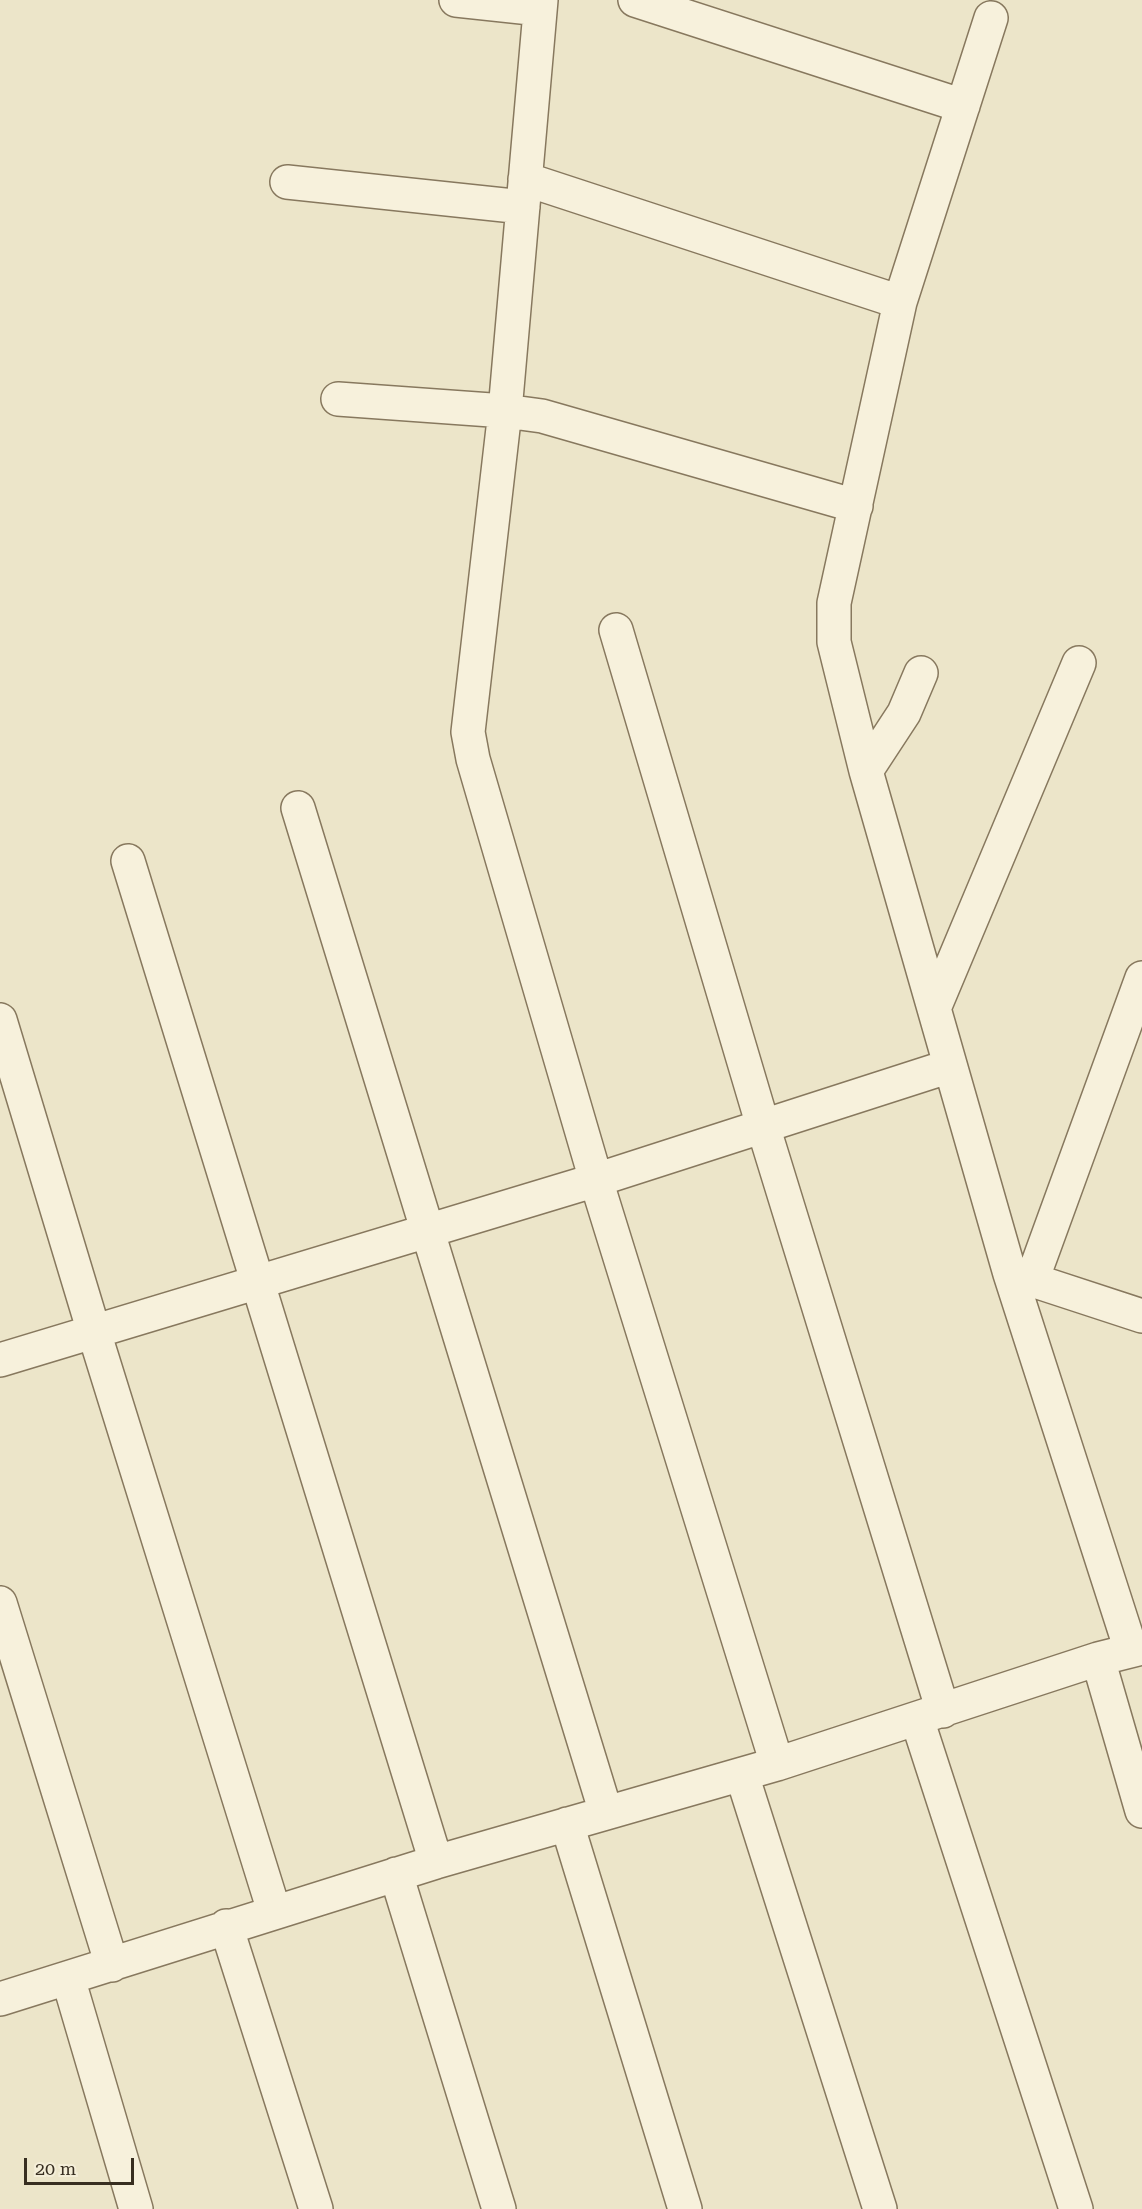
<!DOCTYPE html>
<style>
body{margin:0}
#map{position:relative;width:1142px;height:2209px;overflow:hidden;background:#ece5c9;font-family:"Roboto Serif",serif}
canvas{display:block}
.scale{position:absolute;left:24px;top:2158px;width:110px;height:27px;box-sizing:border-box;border:3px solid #382f21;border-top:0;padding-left:8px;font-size:18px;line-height:21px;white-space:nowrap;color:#382f21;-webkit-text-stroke:4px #f4eed8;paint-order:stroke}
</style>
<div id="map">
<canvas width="1142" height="2209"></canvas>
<div class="scale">20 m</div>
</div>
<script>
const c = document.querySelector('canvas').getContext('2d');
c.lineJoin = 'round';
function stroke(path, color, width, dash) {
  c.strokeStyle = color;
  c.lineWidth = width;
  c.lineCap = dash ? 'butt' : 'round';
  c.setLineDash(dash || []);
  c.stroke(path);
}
const minor = new Path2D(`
 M456,0L540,9
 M541,0L505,411L468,732L473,759L596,1180L777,1764
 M635,0L963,106
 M991,18L900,302L834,603V642L866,771L1010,1274L1131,1650
 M525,179L900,302
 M287,182L523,207
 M338,399L505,411L542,416L856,506
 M616,630L763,1126L943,1711
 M866,771L904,713L921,673
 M298,808L606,1813
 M128,861L436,1862
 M935,1006L1079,663
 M0,1020L94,1332L274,1911
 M1012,1275L1032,1280L1142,1316
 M1032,1280L1142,978
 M0,1360L596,1180L950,1066
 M0,1603L112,1965
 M1098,1659L1142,1811
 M917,1719L1076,2209
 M742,1775L880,2209
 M567,1824L685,2209
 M396,1874L499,2209
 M226,1926L316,2209
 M68,1978L136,2209
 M0,1999L436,1862L777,1764L1098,1659L1142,1648`);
stroke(minor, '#87785e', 36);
stroke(minor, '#f7f1dc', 33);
</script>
